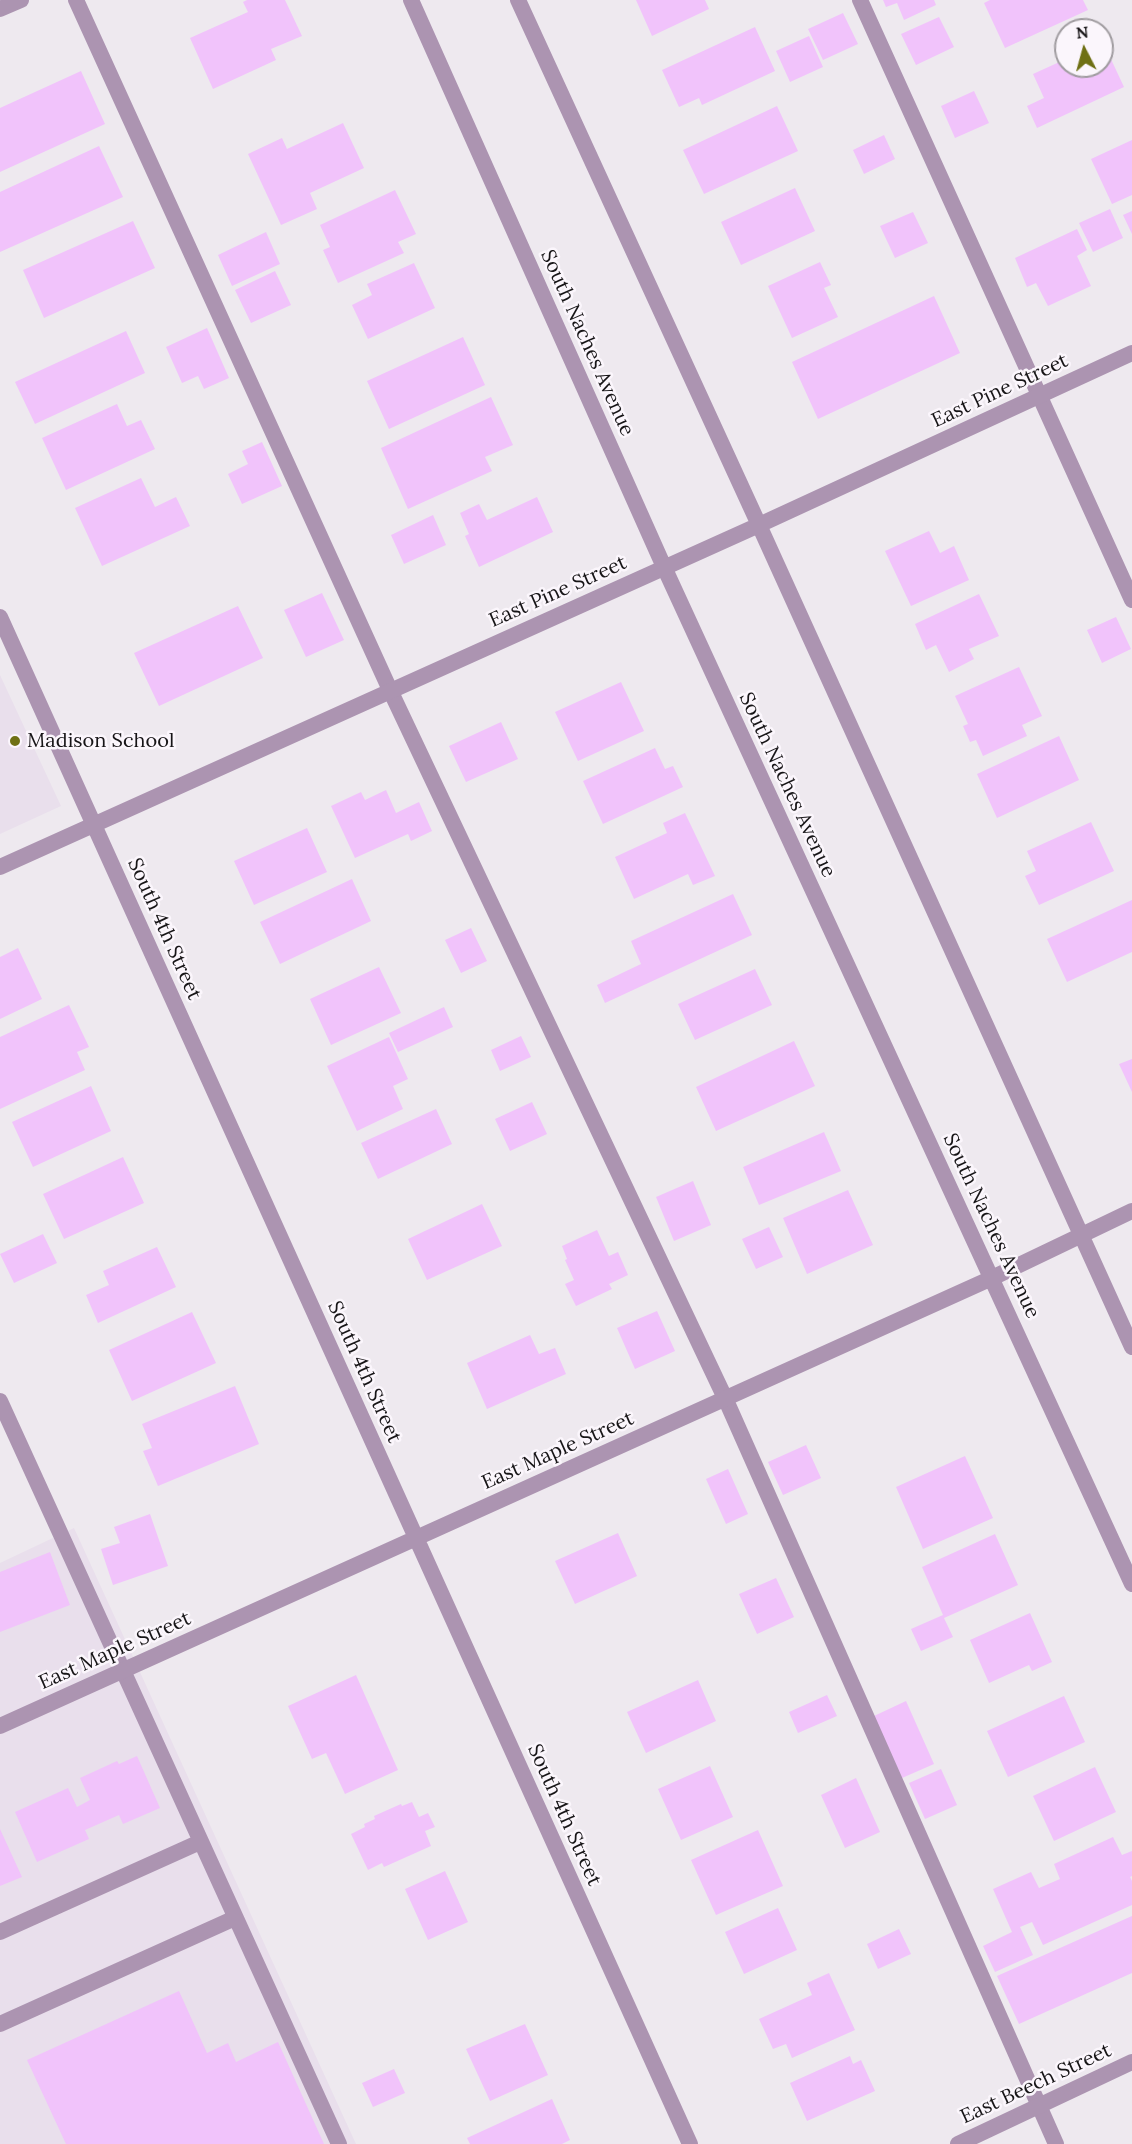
<!DOCTYPE html>
<style>
body{margin:0}
#map{position:relative;width:1132px;height:2144px;overflow:hidden;background:#eee9ef;font-family:Lora,serif}
canvas{display:block}
.north{position:absolute;left:1054px;top:18px;width:60px;height:60px;box-sizing:border-box;background:#fbf6fc;border:2px solid #a09ca0;border-radius:50%;rotate:354deg;font-size:16px;font-weight:700;line-height:24px;text-align:center;color:#171517}
.north::after{content:'';display:block;margin:auto;width:21px;height:27px;background:#6f7014;clip-path:polygon(50% 0,100% 100%,50% 72%,0 100%)}
</style>
<div id="map">
<canvas width="1132" height="2144"></canvas>
<div class="north">N</div>
</div>
<script>
const c = document.querySelector('canvas').getContext('2d');
c.lineJoin = 'round';
function fill(path, color) {
  c.fillStyle = color;
  c.fill(path, 'evenodd');
}
function stroke(path, color, width, dash) {
  c.strokeStyle = color;
  c.lineWidth = width;
  c.lineCap = dash ? 'butt' : 'round';
  c.setLineDash(dash || []);
  c.stroke(path);
}
function label(font, color, halo, rows, align = 'center') {
  c.font = font + ' Lora,serif';
  c.lineWidth = 5;
  c.setLineDash([]);
  c.textBaseline = 'middle';
  c.strokeStyle = halo;
  c.fillStyle = color;
  for (const [text, x, y, turn = 0] of rows) {
    c.save();
    c.translate(x, y);
    c.rotate((+turn || 0) * Math.PI / 180);
    c.textAlign = isNaN(turn) ? turn : align;
    if (halo) c.strokeText(text, 0, 0);
    c.fillText(text, 0, 0);
    c.restore();
  }
}
fill(new Path2D(`
 M0,675L61,806L0,834Z
 M74,1528L356,2144H0V1563Z`), '#e9dfec');
fill(new Path2D(`
 M247,0H285L302,36L271,49L276,60L213,89L190,38L248,12L243,2Z
 M636,0H705L709,9L652,36Z
 M883,0H934L936,5L904,20L897,3L886,7Z
 M990,0H1083L1088,10L1005,48L984,3Z
 M843,13L858,44L823,60L808,29Z
 M939,17L954,47L916,65L901,34Z
 M755,27L775,71L702,105L699,98L679,107L662,70Z
 M809,36L823,67L790,82L776,51Z
 M1102,40L1124,87L1037,128L1027,106L1044,98L1033,74L1066,59V66H1102Z
 M81,71L105,124L0,172V108Z
 M974,91L989,123L955,138L941,106Z
 M777,106L798,151L704,194L683,150Z
 M343,123L364,168L310,193L317,209L281,225L248,154L282,138L287,149Z
 M884,135L895,159L864,174L853,150Z
 M1132,140V195L1112,204L1091,159Z
 M99,146L123,197L0,252V192Z
 M795,188L815,231L741,265L721,222Z
 M395,190L416,234L398,242L404,253L338,283L323,250L330,247L320,225Z
 M1110,209L1123,238L1093,252L1079,223Z
 M1132,211V234L1123,215Z
 M913,212L928,243L895,258L880,226Z
 M133,221L155,268L44,318L23,270Z
 M1077,229L1087,250L1077,256L1091,286L1048,306L1036,283L1027,287L1015,258Z
 M266,232L280,264L232,286L218,255Z
 M820,262L831,285L824,288L838,317L792,338L768,286Z
 M414,263L435,308L368,339L352,305L372,295L367,284Z
 M275,271L291,305L251,323L235,290Z
 M934,296L960,353L818,419L792,362Z
 M207,328L229,378L204,389L198,376L182,383L166,347Z
 M126,331L145,373L35,424L15,382Z
 M463,337L485,385L389,429L367,381Z
 M491,397L513,445L485,457L492,471L408,509L381,448Z
 M117,404L127,426L141,420L155,449L66,490L42,438Z
 M262,442L282,486L242,504L228,474L248,464L242,451Z
 M141,478L155,507L176,497L190,526L102,566L75,508Z
 M537,497L553,532L479,567L465,536L469,534L460,513L479,504L487,520Z
 M433,515L446,545L404,564L391,535Z
 M929,531L940,553L954,546L969,580L911,606L885,551Z
 M322,593L344,640L306,657L284,610Z
 M979,594L999,636L969,649L974,659L949,672L936,645L926,650L915,624Z
 M238,606L263,658L159,706L134,653Z
 M1116,617L1131,649L1102,663L1087,630Z
 M1019,667L1042,716L1022,725L1027,736L983,756L976,740L970,742L963,726L968,724L955,696Z
 M621,682L644,731L578,761L555,712Z
 M501,722L518,759L466,782L449,746Z
 M1059,736L1079,780L997,818L977,774Z
 M655,748L665,769L673,766L683,787L603,824L583,781Z
 M386,790L396,813L419,802L432,831L411,841L408,834L355,858L331,806L361,792L365,800Z
 M685,813L715,876L693,885L688,874L634,899L615,857L667,833L663,823Z
 M1091,822L1114,871L1039,905L1025,876L1036,871L1027,851Z
 M307,828L327,872L254,905L234,861Z
 M352,879L371,921L280,964L260,922Z
 M733,894L752,935L605,1003L597,985L641,964L631,941Z
 M1132,900V952L1067,982L1047,939Z
 M471,928L487,961L461,973L445,940Z
 M18,948L42,999L0,1019V957Z
 M379,967L401,1013L331,1045L310,999Z
 M755,969L772,1005L695,1040L678,1004Z
 M69,1005L89,1047L77,1052L85,1070L0,1109V1037Z
 M444,1007L453,1027L398,1052L389,1033Z
 M521,1036L531,1057L500,1071L491,1050Z
 M389,1037L408,1079L393,1086L403,1109L357,1131L327,1066Z
 M794,1041L815,1086L716,1131L696,1087Z
 M1132,1059V1092L1119,1064Z
 M91,1086L111,1131L33,1167L12,1122Z
 M532,1102L547,1134L510,1151L495,1119Z
 M436,1109L452,1144L378,1179L361,1143Z
 M824,1132L841,1171L759,1205L743,1167Z
 M123,1157L144,1203L64,1239L43,1194Z
 M693,1181L711,1225L674,1241L656,1197Z
 M848,1190L873,1245L807,1274L783,1218Z
 M482,1204L502,1246L427,1280L408,1239Z
 M769,1227L783,1257L756,1269L742,1239Z
 M597,1230L609,1256L618,1252L628,1275L609,1284L612,1289L576,1306L565,1284L574,1280L565,1260L567,1259L562,1246Z
 M43,1234L57,1263L14,1283L0,1254Z
 M157,1247L176,1287L98,1323L86,1295L109,1285L103,1271Z
 M657,1311L675,1351L635,1369L617,1328Z
 M192,1312L216,1363L132,1401L109,1350Z
 M530,1335L539,1354L555,1348L566,1374L487,1409L467,1363Z
 M235,1386L259,1444L158,1486L143,1451L152,1448L142,1424Z
 M806,1445L821,1478L783,1495L768,1462Z
 M965,1456L993,1518L923,1549L896,1487Z
 M728,1469L748,1514L726,1524L706,1479Z
 M150,1514L168,1566L113,1585L101,1549L120,1543L114,1527Z
 M618,1533L637,1576L575,1604L555,1561Z
 M995,1534L1018,1585L944,1618L953,1637L921,1651L911,1629L943,1615L922,1567Z
 M50,1552L70,1605L0,1632V1572Z
 M776,1578L794,1617L757,1634L739,1594Z
 M1030,1613L1052,1662L1032,1671L1029,1665L989,1683L970,1640Z
 M356,1675L398,1770L345,1794L326,1753L312,1759L288,1706Z
 M698,1680L716,1721L646,1753L627,1712Z
 M827,1695L837,1716L798,1733L789,1712Z
 M1064,1696L1085,1742L1008,1777L987,1731Z
 M906,1701L934,1764L902,1778L874,1716Z
 M137,1756L160,1808L123,1824L119,1815L85,1830L89,1839L37,1862L15,1812L68,1788L77,1807L90,1800L80,1778L117,1761L119,1764Z
 M710,1766L733,1817L681,1840L658,1789Z
 M1095,1767L1116,1812L1054,1841L1033,1796Z
 M941,1769L957,1805L925,1819L909,1783Z
 M856,1778L880,1832L845,1848L821,1795Z
 M412,1802L419,1817L428,1813L435,1827L425,1831L431,1846L384,1867L382,1863L368,1870L351,1834L365,1827L364,1824L375,1819L374,1816L401,1804L402,1806Z
 M0,1829L22,1877L0,1886Z
 M758,1830L783,1886L716,1915L691,1860Z
 M1113,1837L1122,1855L1132,1851V1876L1130,1877L1132,1881V1905L1043,1945L1032,1922L1020,1927L1033,1955L995,1972L983,1946L1012,1932L993,1889L1031,1872L1039,1888L1060,1879L1054,1864Z
 M445,1871L468,1922L428,1940L405,1889Z
 M778,1908L797,1950L744,1974L725,1932Z
 M1132,1916V1973L1019,2024L997,1976Z
 M899,1929L911,1954L878,1969L867,1944Z
 M829,1973L855,2030L792,2058L786,2044L773,2049L759,2019L812,1995L807,1983Z
 M179,1991L207,2053L228,2043L236,2062L278,2042L324,2144H66L27,2060Z
 M525,2024L548,2075L490,2101L466,2049Z
 M850,2056L853,2064L861,2060L875,2091L807,2121L790,2083Z
 M394,2069L405,2093L373,2107L362,2083Z
 M552,2099L570,2140L562,2144H470L467,2138Z`), '#f1c3fb');
stroke(new Path2D(`
 M76,0L390,690L725,1398L1056,2144
 M860,0L1132,600
 M0,1401L339,2144
 M0,1932L200,1842
 M0,2024L235,1918`), '#ac94b1', 16);
stroke(new Path2D(`
 M411,0L664,567L1132,1584
 M518,0L759,525L1132,1347
 M0,9L21,0
 M0,617L690,2144
 M0,867L759,525L1132,353
 M0,1726L992,1278L1132,1211
 M958,2144L1132,2062`), '#ac94b1', 16);
for (const [x, y, r, color] of [
 [15,741,6,"#6f7014"]
]) {
  const dot = new Path2D();
  dot.arc(x, y, r, 0, 2 * Math.PI);
  c.fillStyle = color;
  c.fill(dot);
  stroke(dot, '#fbf6fc', 2);
}
label('20px', '#171517', '#fbf6fc', [
 ["South Naches Avenue",587,343,66],
 ["East Pine Street",1000,391,-25],
 ["East Pine Street",558,592,-24],
 ["South Naches Avenue",787,785,65],
 ["South 4th Street",164,929,66],
 ["South Naches Avenue",991,1226,65],
 ["South 4th Street",364,1372,66],
 ["East Maple Street",558,1451,-24],
 ["East Maple Street",115,1651,-24],
 ["South 4th Street",564,1815,66],
 ["East Beech Street",1036,2084,-25]
]);
label('20px', '#171517', '#fbf6fc', [
 ["Madison School",27,741]
], 'left');
</script>
